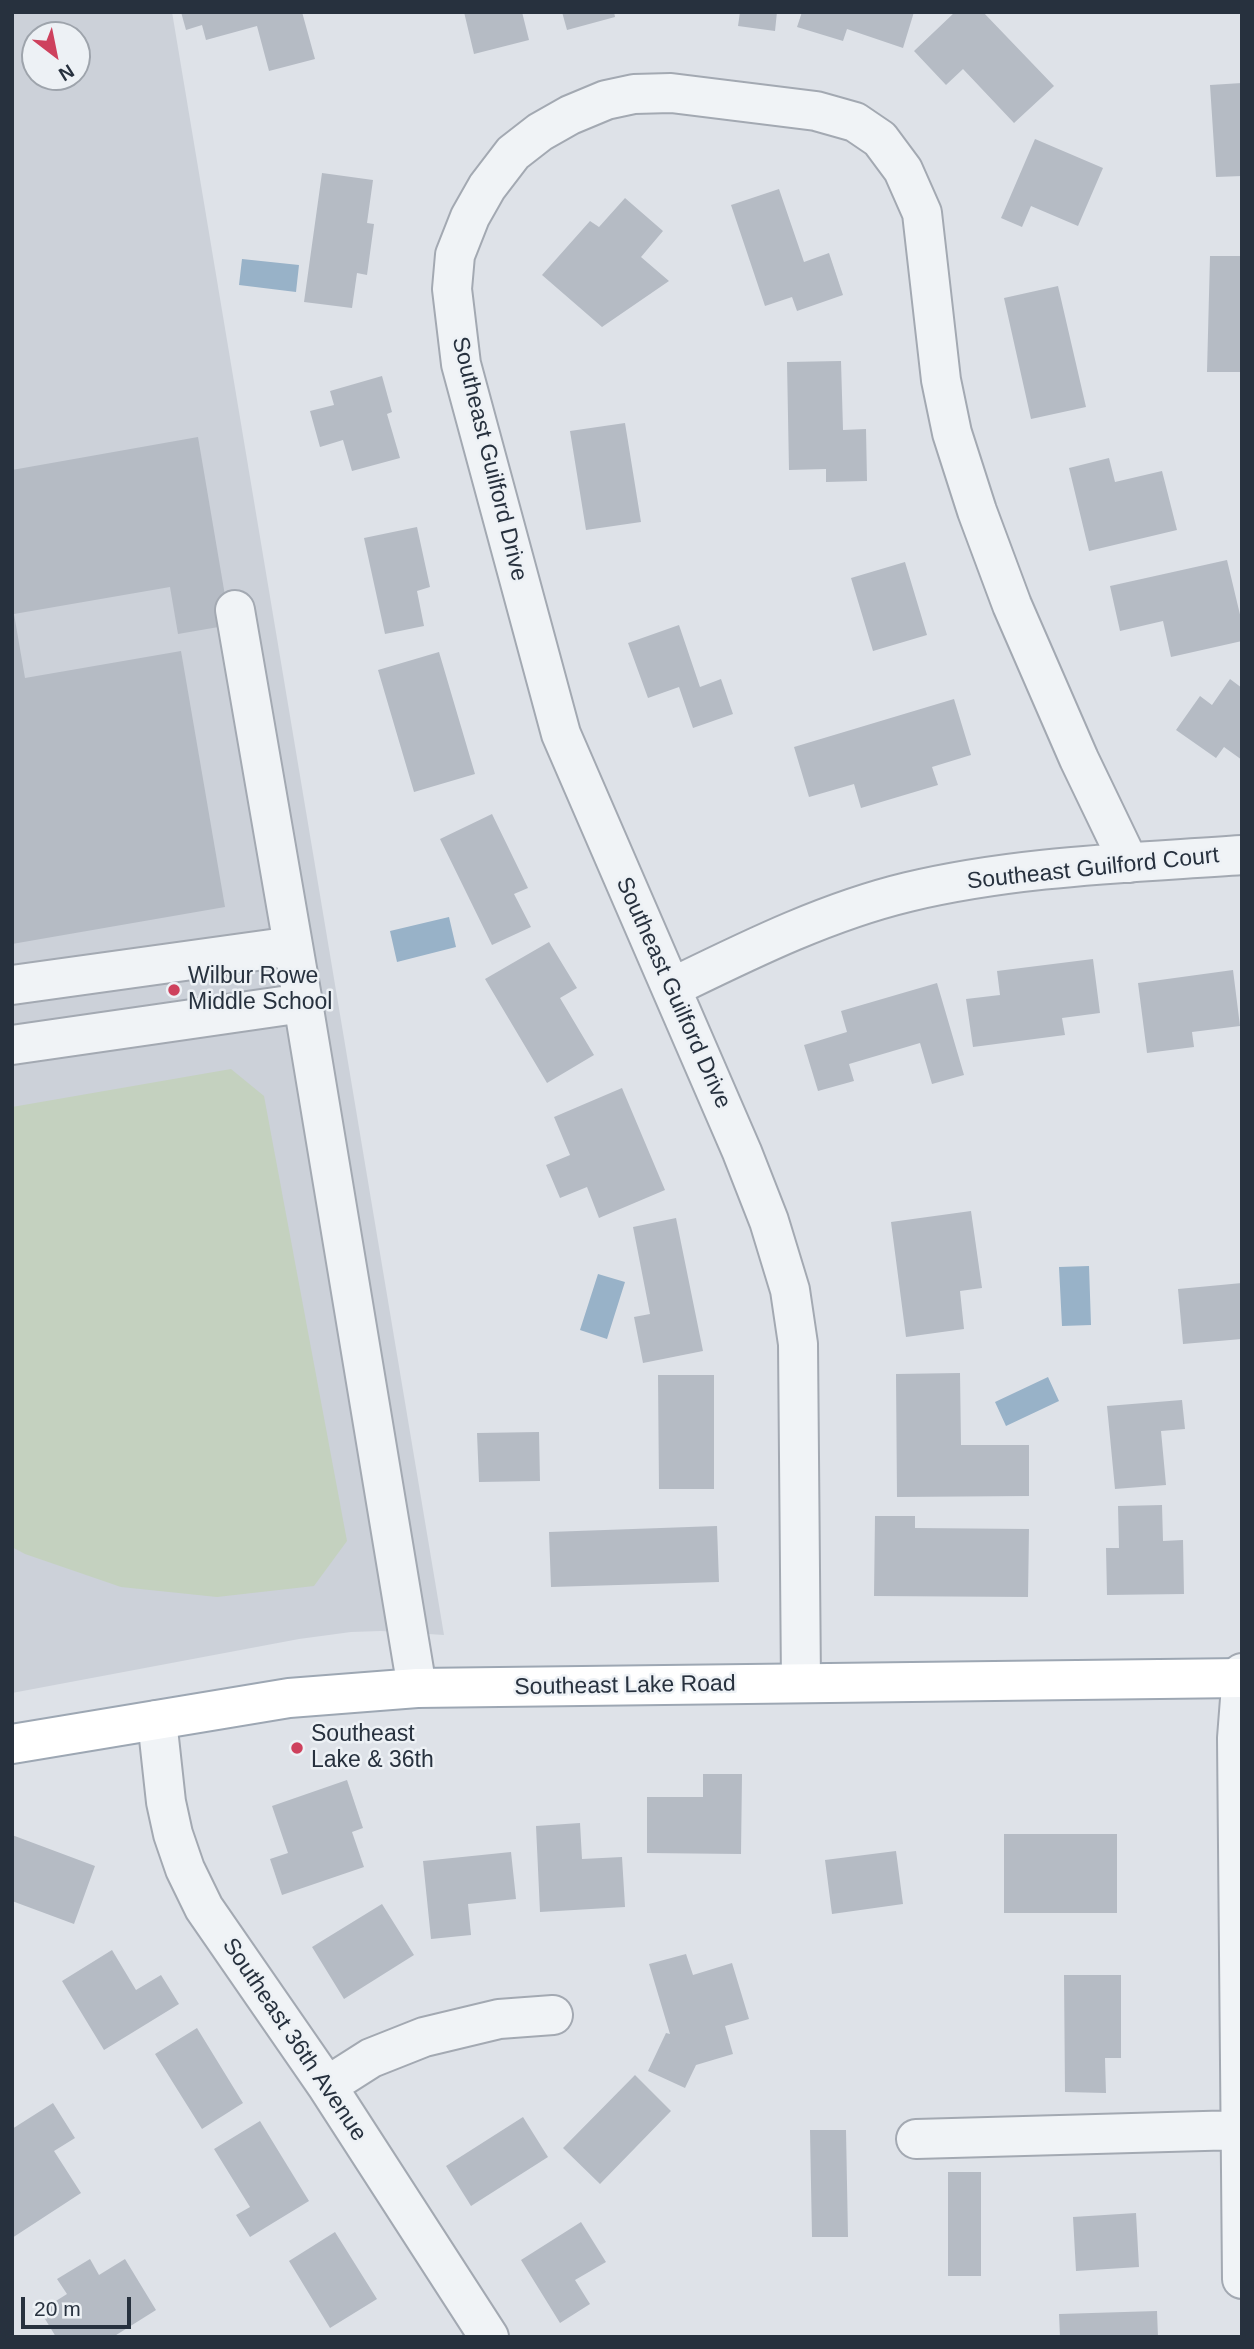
<!DOCTYPE html>
<style>
body{margin:0}
#map{position:relative;width:1254px;height:2349px;overflow:hidden;background:#dee2e8;font-family:Arial,sans-serif}
canvas{display:block}
.frame{position:absolute;inset:0;border:14px solid #27313e;pointer-events:none}
.north{position:absolute;left:21px;top:21px;width:70px;height:70px;box-sizing:border-box;background:#edf1f5;border:2px solid #9ea4ac;border-radius:50%;rotate:148deg;font-size:19px;font-weight:700;line-height:28px;text-align:center;color:#27313e}
.north::after{content:'';display:block;margin:auto;width:24px;height:32px;background:#ce415d;clip-path:polygon(50% 0,100% 100%,50% 72%,0 100%)}
.scale{position:absolute;left:21px;top:2297px;width:110px;height:32px;box-sizing:border-box;border:4px solid #27313e;border-top:0;padding-left:9px;font-size:21px;line-height:24px;white-space:nowrap;color:#27313e;-webkit-text-stroke:5px #edf1f5;paint-order:stroke}
</style>
<div id="map">
<canvas width="1254" height="2349"></canvas>
<div class="frame"></div>
<div class="north">N</div>
<div class="scale">20 m</div>
</div>
<script>
const c = document.querySelector('canvas').getContext('2d');
c.lineJoin = 'round';
function fill(path, color) {
  c.fillStyle = color;
  c.fill(path, 'evenodd');
}
function stroke(path, color, width, dash) {
  c.strokeStyle = color;
  c.lineWidth = width;
  c.lineCap = dash ? 'butt' : 'round';
  c.setLineDash(dash || []);
  c.stroke(path);
}
function label(font, color, halo, rows, align = 'center') {
  c.font = font + ' Arial,sans-serif';
  c.lineWidth = 5;
  c.setLineDash([]);
  c.textBaseline = 'middle';
  c.strokeStyle = halo;
  c.fillStyle = color;
  for (const [text, x, y, turn = 0] of rows) {
    c.save();
    c.translate(x, y);
    c.rotate((+turn || 0) * Math.PI / 180);
    c.textAlign = isNaN(turn) ? turn : align;
    if (halo) c.strokeText(text, 0, 0);
    c.fillText(text, 0, 0);
    c.restore();
  }
}
fill(new Path2D(`
 M12,12H172L444,1635L381,1631L351,1632L299,1639L12,1693ZM35,35H77V77H35Z`), '#ccd1d9');
fill(new Path2D(`
 M231,1069L264,1096L347,1541L314,1586L217,1597L121,1587L25,1554L12,1547V1107Z`), '#c4d1bf');
fill(new Path2D(`
 M242,259L299,265L296,292L239,285Z
 M449,917L456,947L397,962L390,931Z
 M1089,1266L1091,1325L1062,1326L1059,1267Z
 M598,1274L625,1282L607,1339L580,1330Z
 M1048,1377L1059,1401L1006,1426L995,1402Z`), '#98b2c8');
fill(new Path2D(`
 M181,12H302L315,59L269,71L257,26L206,40L202,25L186,30Z
 M464,12H522L529,40L474,54Z
 M562,12H614L615,17L567,30Z
 M740,12H777L775,31L738,26Z
 M802,12H914L903,48L847,29L843,41L797,27Z
 M955,12H983L1054,86L1014,123L963,69L946,85L914,51Z
 M1242,83V176L1216,177L1210,85Z
 M1035,139L1103,168L1078,226L1031,206L1022,227L1001,218Z
 M322,173L373,180L367,223L374,224L367,275L357,273L352,308L304,302Z
 M779,189L804,262L829,253L843,295L797,311L792,297L765,306L731,205Z
 M625,198L663,231L641,257L669,281L602,327L542,275L590,221L599,227Z
 M1210,256H1242V372H1207Z
 M1058,286L1086,407L1031,419L1004,298Z
 M841,361L843,430L866,429L867,481L826,482V469L789,470L787,362Z
 M382,376L392,412L387,414L400,458L352,471L343,440L320,447L310,411L334,405L330,391Z
 M625,423L641,522L586,530L570,431Z
 M198,437L230,625L178,634L170,587L14,614L25,678L181,651L225,907L12,944V470Z
 M1109,458L1115,482L1162,471L1177,530L1089,551L1069,468Z
 M417,527L430,587L417,591L424,626L385,634L364,538Z
 M1227,560L1242,623V641L1171,657L1163,621L1120,631L1110,586Z
 M905,562L927,635L873,651L851,578Z
 M679,625L700,687L721,679L733,714L693,728L679,687L648,698L628,643Z
 M439,652L475,774L414,792L378,670Z
 M1230,679L1242,688V760L1224,747L1216,758L1176,730L1200,696L1212,705Z
 M954,699L971,755L932,767L938,785L861,808L854,784L809,797L794,747Z
 M492,814L528,888L514,894L531,927L492,945L440,839Z
 M549,942L577,988L560,998L594,1055L547,1083L485,979Z
 M1093,959L1100,1013L1062,1018L1065,1035L973,1047L966,999L1000,995L997,971Z
 M1233,970L1240,1026L1192,1032L1194,1047L1147,1053L1138,983Z
 M937,983L964,1075L932,1084L920,1043L849,1064L854,1081L818,1091L804,1045L847,1032L841,1011Z
 M622,1088L665,1190L599,1218L587,1187L560,1198L546,1165L570,1155L554,1117Z
 M971,1211L982,1288L960,1291L964,1329L906,1337L891,1222Z
 M676,1218L703,1351L643,1363L634,1317L650,1314L633,1227Z
 M1242,1283V1339L1183,1344L1178,1289Z
 M960,1373L961,1445H1029V1496L897,1497L896,1374Z
 M658,1375H714V1489H659Z
 M1182,1400L1185,1429L1161,1431L1166,1485L1115,1489L1107,1406Z
 M539,1432L540,1481L479,1482L477,1433Z
 M1162,1505L1163,1541L1183,1540L1184,1594L1107,1595L1106,1548H1119L1118,1506Z
 M875,1516H915V1528L1029,1529L1028,1597L874,1596Z
 M717,1526L719,1582L551,1587L549,1532Z
 M703,1774H742L741,1854L647,1853V1797H703Z
 M347,1780L363,1828L352,1832L364,1867L282,1895L270,1859L288,1853L272,1806Z
 M580,1823L582,1859L622,1857L625,1907L540,1912L536,1826Z
 M1004,1834H1117V1913H1004Z
 M12,1835L95,1866L74,1924L12,1901Z
 M896,1851L903,1904L832,1914L825,1860Z
 M511,1852L516,1899L468,1904L471,1935L431,1939L423,1861Z
 M382,1904L414,1955L344,1999L312,1947Z
 M112,1950L136,1990L161,1975L179,2004L104,2050L62,1981Z
 M686,1954L693,1975L732,1963L749,2019L725,2026L733,2054L696,2065L685,2088L648,2071L666,2033L670,2034L649,1964Z
 M1064,1975H1121V2058H1105L1106,2093L1065,2092Z
 M197,2028L243,2103L202,2129L155,2054Z
 M635,2075L671,2111L600,2184L563,2148Z
 M53,2103L75,2138L54,2151L81,2193L12,2238V2129Z
 M523,2117L548,2157L471,2206L446,2166Z
 M260,2121L309,2201L250,2237L236,2215L250,2207L214,2149Z
 M810,2130H846L848,2237H812Z
 M948,2172H981V2276H948Z
 M1136,2213L1139,2267L1076,2271L1073,2217Z
 M581,2222L606,2262L575,2280L590,2304L560,2323L521,2260Z
 M335,2232L377,2299L330,2328L289,2261Z
 M90,2259L99,2275L125,2259L156,2310L113,2337H56L42,2314L50,2309L48,2306L67,2294L57,2279Z
 M1157,2311L1158,2337H1060L1059,2314Z`), '#b5bbc4');
const minor = new Path2D(`
 M235,610L303,1003L417,1688
 M12,985L293,946
 M671,988C747,951 825,912 908,892C1017,866 1130,863 1242,855
 M12,1045L303,1003
 M1242,1673L1237,1738L1242,2279
 M801,1683L798,1344L790,1290L769,1221L742,1152L561,734L461,364L452,289L455,255L470,217L487,187L513,153L540,132L570,115L606,100L634,94L671,93L816,111L855,122L880,139L903,170L922,213L941,380L952,433L977,511L1012,605L1079,759L1129,863
 M157,1720L166,1802L173,1834L185,1869L204,1908L327,2086L489,2337
 M327,2086L371,2058L424,2037L499,2019L553,2015
 M916,2139L1240,2130`);
const major = new Path2D(`
 M12,1744L289,1698L417,1688L1242,1678`);
stroke(minor, '#a3a9b2', 42);
stroke(major, '#9da7b3', 42);
stroke(minor, '#f0f3f6', 38);
stroke(major, '#fff', 38);
for (const [x, y, r, color] of [
 [174,990,7,"#ce415d"],
 [297,1748,7,"#ce415d"]
]) {
  const dot = new Path2D();
  dot.arc(x, y, r, 0, 2 * Math.PI);
  c.fillStyle = color;
  c.fill(dot);
  stroke(dot, '#edf1f5', 2.5);
}
label('23px', '#27313e', '#edf1f5', [
 ["Southeast Guilford Drive",489,459,76],
 ["Southeast Guilford Court",1093,869,-6],
 ["Southeast Guilford Drive",673,993,66],
 ["Southeast Lake Road",625,1686,-1],
 ["Southeast 36th Avenue",294,2040,56]
]);
label('23px', '#27313e', '#edf1f5', [
 ["Wilbur Rowe",188,977],
 ["Middle School",188,1003],
 ["Southeast",311,1735],
 ["Lake & 36th",311,1761]
], 'left');
</script>
